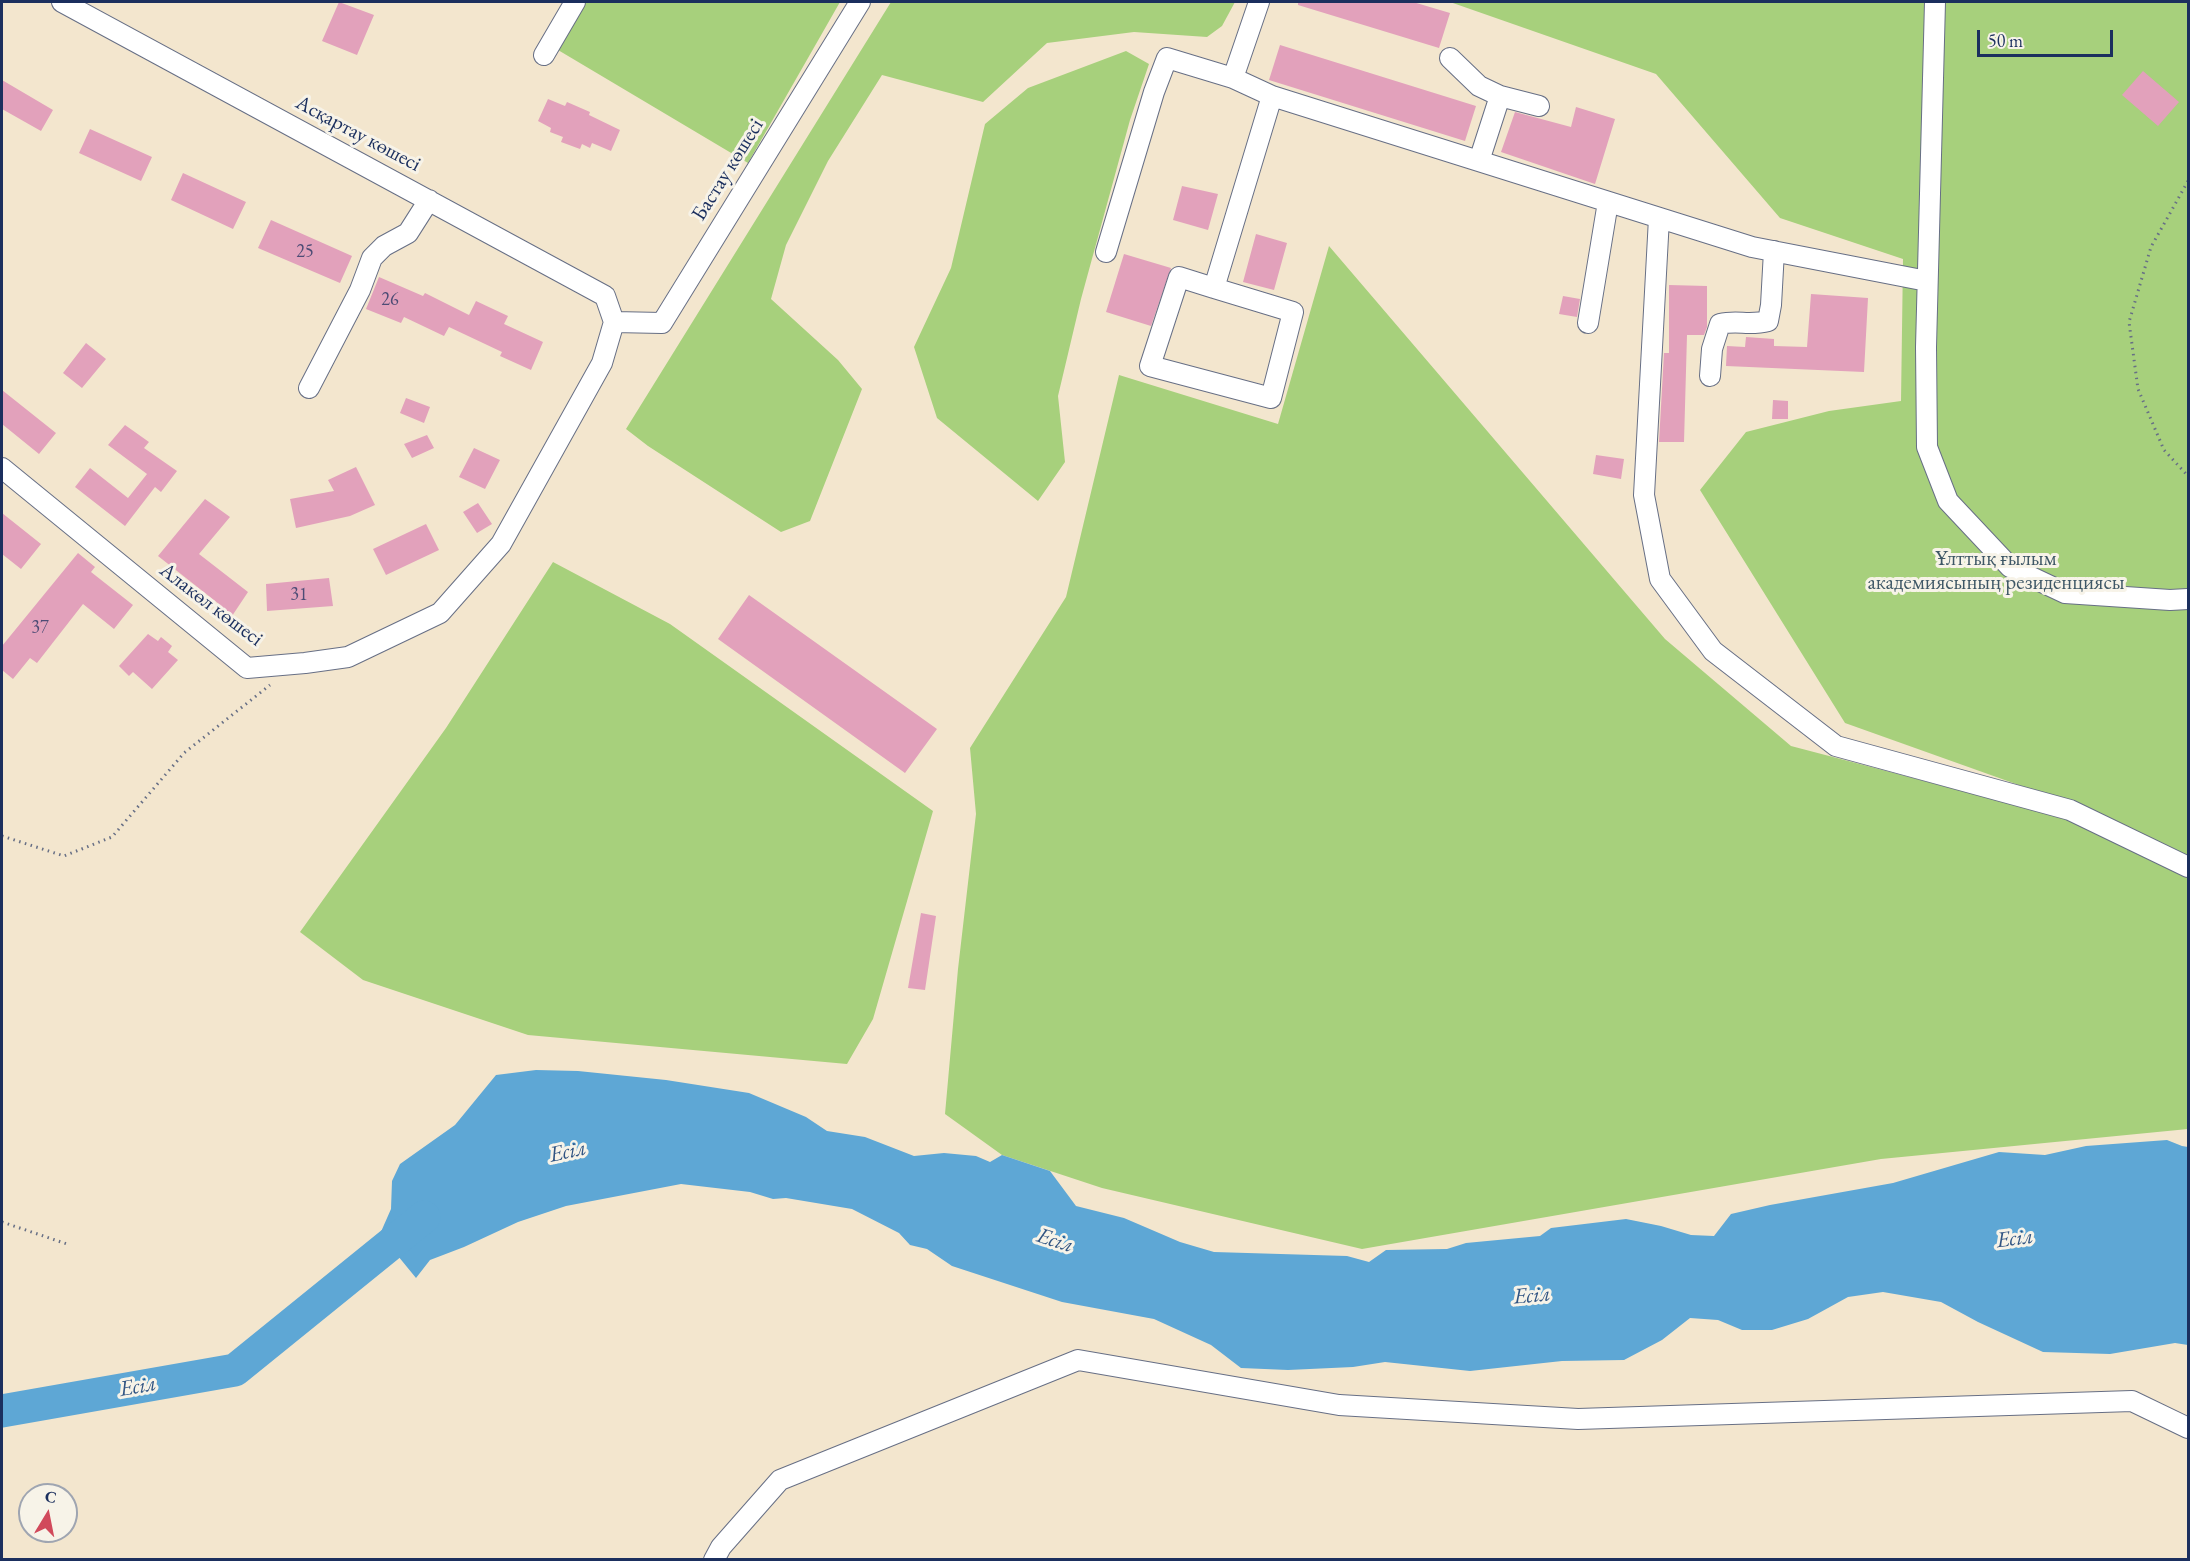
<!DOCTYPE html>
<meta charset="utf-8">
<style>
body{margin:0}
#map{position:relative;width:2190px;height:1561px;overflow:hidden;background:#f3e6ce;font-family:"EB Garamond",serif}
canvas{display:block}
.frame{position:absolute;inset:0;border:3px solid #1b2f5e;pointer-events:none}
.north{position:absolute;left:18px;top:1483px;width:60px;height:60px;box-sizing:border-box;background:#f7f3e8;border:2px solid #9fa5b1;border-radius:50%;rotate:10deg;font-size:16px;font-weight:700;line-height:24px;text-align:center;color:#1b2f5e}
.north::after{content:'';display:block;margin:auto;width:21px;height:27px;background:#d1495b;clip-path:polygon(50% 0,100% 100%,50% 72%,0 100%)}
.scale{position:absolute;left:1977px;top:30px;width:136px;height:27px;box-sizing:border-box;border:3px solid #1b2f5e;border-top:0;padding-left:8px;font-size:18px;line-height:21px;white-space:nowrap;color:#1b2f5e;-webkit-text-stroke:4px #f7f3e8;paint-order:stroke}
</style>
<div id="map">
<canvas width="2190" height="1561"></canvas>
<div class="frame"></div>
<div class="north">С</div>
<div class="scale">50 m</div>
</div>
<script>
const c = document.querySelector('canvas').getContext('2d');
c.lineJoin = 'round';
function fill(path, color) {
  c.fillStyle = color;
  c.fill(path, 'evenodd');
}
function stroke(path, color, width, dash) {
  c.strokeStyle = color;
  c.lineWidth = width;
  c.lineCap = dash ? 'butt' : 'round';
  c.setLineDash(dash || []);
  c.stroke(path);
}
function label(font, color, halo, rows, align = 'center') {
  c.font = font + ' "EB Garamond",serif';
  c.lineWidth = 6;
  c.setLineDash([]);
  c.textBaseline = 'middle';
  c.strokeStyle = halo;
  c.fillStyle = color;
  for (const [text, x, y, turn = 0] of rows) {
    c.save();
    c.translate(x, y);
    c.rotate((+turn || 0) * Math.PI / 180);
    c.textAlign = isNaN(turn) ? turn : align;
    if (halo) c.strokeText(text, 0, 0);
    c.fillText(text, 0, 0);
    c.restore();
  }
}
fill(new Path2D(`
 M586,2H840L748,163L558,50Z
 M891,2H1235L1222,26L1207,37L1134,32L1047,43L983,102L882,75L828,161L786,245L771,299L838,360L862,389L810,521L781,532L648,446L626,429Z
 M1450,2H2188V858L2072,804L1845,723L1700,490L1746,432L1829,411L1901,401L1903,259L1780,218L1656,74Z
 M1126,51L1149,64L1130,120L1081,299L1058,396L1065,462L1038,501L937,418L914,347L951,268L985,124L1028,88Z
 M1329,246L1665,639L1791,746L2073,820L2188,873V1129L1881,1159L1362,1249L1102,1188L1002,1155L945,1114L958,969L976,814L970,748L1066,597L1119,375L1278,424Z
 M553,562L670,624L933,811L873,1019L847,1064L528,1035L363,980L300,932L446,728Z`), '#a7d07c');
fill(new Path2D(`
 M536,1070L578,1071L666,1080L749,1093L806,1117L827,1131L865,1137L914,1156L944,1153L976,1156L990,1162L1002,1155L1050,1171L1076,1206L1124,1218L1180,1242L1214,1252L1347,1256L1369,1262L1386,1250L1447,1249L1466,1243L1540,1236L1551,1228L1626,1219L1661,1226L1691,1235L1714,1236L1731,1214L1770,1205L1893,1183L1999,1152L2045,1155L2086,1146L2167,1140L2182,1146L2188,1147V1345L2175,1343L2110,1354L2043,1352L1978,1322L1941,1302L1883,1292L1848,1297L1808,1319L1772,1330H1742L1718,1320L1690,1318L1662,1340L1624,1360L1562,1361L1470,1371L1385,1362L1353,1367L1288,1370L1241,1368L1211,1345L1154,1319L1062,1302L952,1266L927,1249L910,1245L899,1233L852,1209L786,1198L773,1199L750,1192L681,1184L566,1206L518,1222L464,1247L430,1260L416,1278L380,1234L391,1209L392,1181L400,1164L455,1125L496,1075Z`), '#5ea7d5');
stroke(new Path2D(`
 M2,1411L235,1370L424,1217`), '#5ea7d5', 33);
fill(new Path2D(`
 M339,2L374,15L357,55L322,41Z
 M1298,2H1413L1450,13L1439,48L1298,5Z
 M1280,45L1476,106L1465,141L1269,80Z
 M2143,71L2179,102L2158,126L2122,95Z
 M2,80L53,110L41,131L2,109Z
 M548,99L565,106L567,102L590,112L589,115L620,130L611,151L592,143L590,148L582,144L580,149L561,142L563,137L550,132L551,128L538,121Z
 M1576,107L1615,119L1595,184L1501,152L1515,112L1571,127Z
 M90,129L152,157L141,181L79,153Z
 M183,173L246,202L233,229L171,200Z
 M1182,186L1218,194L1208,230L1173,220Z
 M271,220L352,256L340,283L258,248Z
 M1256,234L1287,243L1274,290L1243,282Z
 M1124,254L1171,268L1151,326L1106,312Z
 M379,277L423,296L425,293L469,315L476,301L508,316L504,324L543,342L531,370L500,356L502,352L449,327L444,336L404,317L401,323L366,309Z
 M1669,285L1707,286V327L1704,335H1687L1684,442H1659L1664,353H1669Z
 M1811,294L1868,298L1864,372L1726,366L1727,346L1745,347L1746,337L1774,339V346L1807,347Z
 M1563,296L1580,299L1577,317L1559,314Z
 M86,343L106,359L82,388L63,373Z
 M2,390L56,433L39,454L2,424Z
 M406,398L430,407L424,423L400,413Z
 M1773,400L1788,401V419H1772Z
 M125,425L149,442L144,448L177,471L161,492L155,487L125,526L75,487L90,468L128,498L147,474L108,445Z
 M427,435L434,448L412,458L404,444Z
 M474,448L500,460L485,489L459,477Z
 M1596,455L1624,459L1621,479L1593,474Z
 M356,467L375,505L350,516L296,528L290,499L334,491L328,480Z
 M205,499L230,517L199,554L248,592L226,625L211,615L219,604L158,556Z
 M478,503L492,524L477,533L463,512Z
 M2,513L41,544L21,569L2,554Z
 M426,524L439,550L386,575L373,549Z
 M78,553L95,567L91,572L133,605L114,629L83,604L37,663L30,658L13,679L2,670V646Z
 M329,578L333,606L267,611L266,584Z
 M749,595L937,729L905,773L718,639Z
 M148,634L158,641L161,637L172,646L168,652L178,660L152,689L133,672L129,676L119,666Z
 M921,913L936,916L925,990L908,988Z`), '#e2a1bb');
const minor = new Path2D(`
 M62,2L605,296L614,322
 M1935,2L1926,347L1927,447L1948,501L2010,567L2065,593L2170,600L2188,599
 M544,55L575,2
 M1450,58L1479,86L1500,96L1479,161
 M1233,78L1259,2
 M1500,96L1539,106
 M1659,218L1644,495L1660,579L1713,651L1836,746L2070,810L2188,867
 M1106,252L1154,92L1167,58L1233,78L1272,96L1752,247L1927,281
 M1214,288L1293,312L1271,398L1150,366L1179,277L1214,288L1272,96
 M614,322L662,323L860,2
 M1588,323L1608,202
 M1710,376L1712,349L1720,324C1738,320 1749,326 1768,321L1771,305L1774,251
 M309,388L360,290L372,258L384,246L408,233L429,200
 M2,468L247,668L305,663L348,657L440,613L501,544L602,363L614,322
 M714,1560L721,1547L780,1480L1078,1360L1339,1405L1578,1419L2132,1401L2188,1428`);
stroke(minor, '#676f85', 22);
stroke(new Path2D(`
 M2188,181L2151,247L2129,322L2138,389L2164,450L2188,476
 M2,836L64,856L112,837L184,753L270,685
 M2,1222L67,1244`), '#676f85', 3, [1.5, 4.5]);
stroke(minor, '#fff', 20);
label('18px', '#4d4c75', null, [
 ["25",305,252],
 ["26",390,300],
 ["31",299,595],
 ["37",40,628]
]);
label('21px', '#1b2f5e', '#f7f3e8', [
 ["Асқартау көшесі",358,134,28],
 ["Бастау көшесі",728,170,-58],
 ["Алакөл көшесі",211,605,37]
]);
label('21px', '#3e5766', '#f7f3e8', [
 ["Ұлттық ғылым",1996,559],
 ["академиясының резиденциясы",1996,583]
]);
label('italic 22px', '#2f5382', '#f7f3e8', [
 ["Есіл",568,1152,-12],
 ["Есіл",2015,1239,-7],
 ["Есіл",1055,1241,18],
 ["Есіл",1532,1296,-5],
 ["Есіл",138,1387,-10]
]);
</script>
